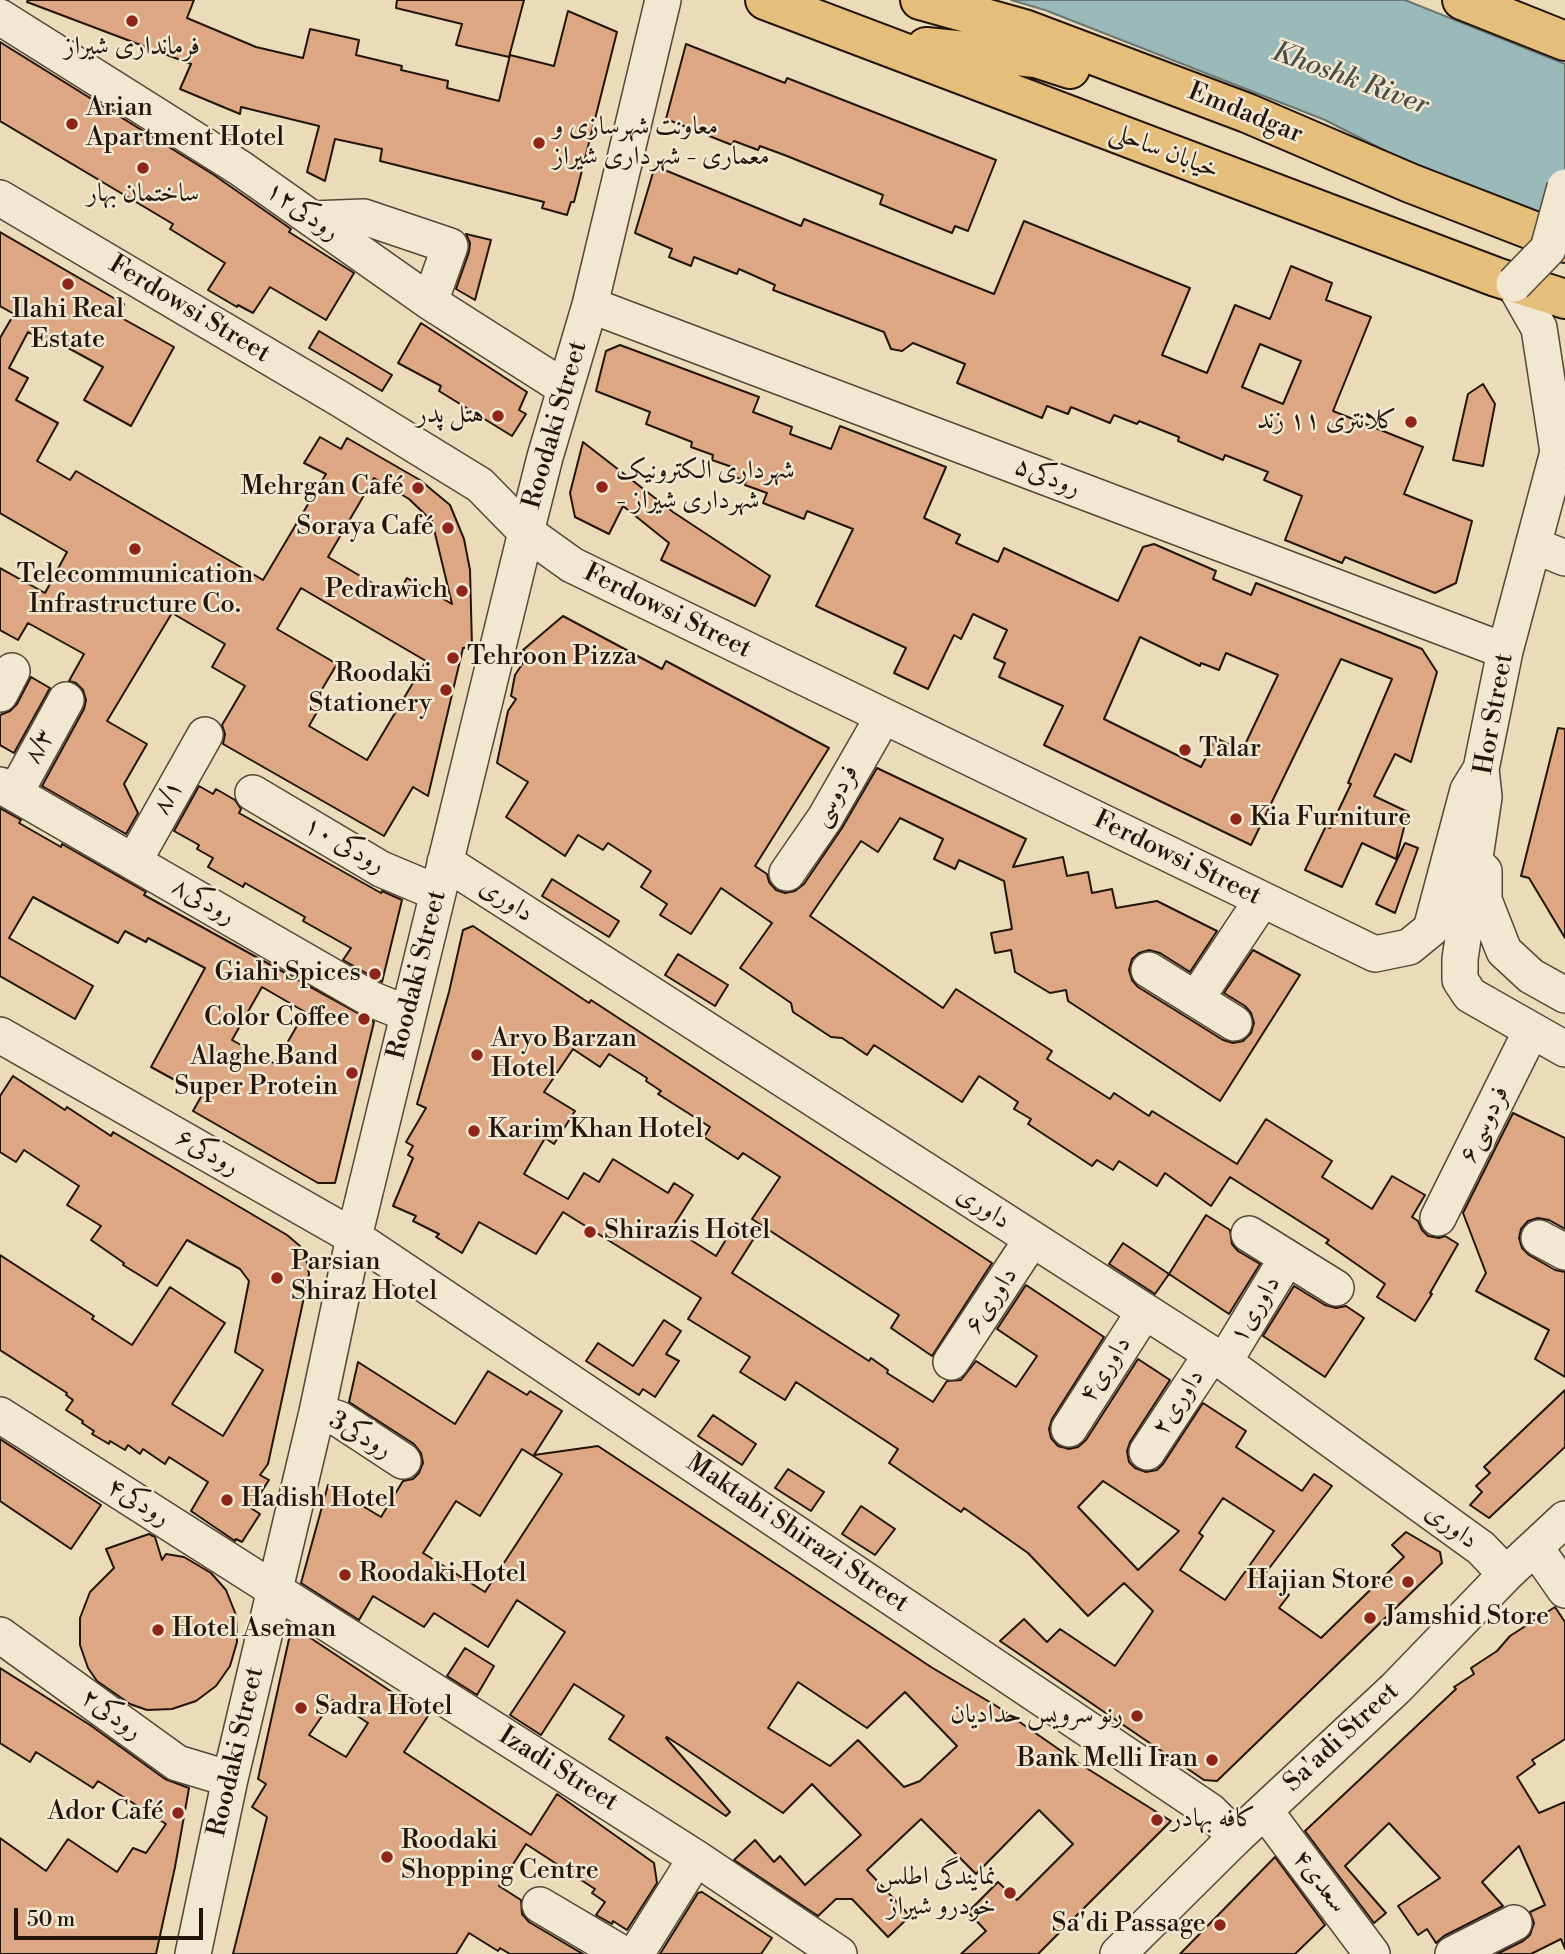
<!DOCTYPE html>
<meta charset="utf-8">
<style>
body{margin:0}
#map{position:relative;width:1565px;height:1954px;overflow:hidden;background:#ebdbb9;font-family:"Libre Bodoni",serif}
canvas{display:block}
.scale{position:absolute;left:14px;top:1908px;width:189px;height:32px;box-sizing:border-box;border:4px solid #23150a;border-top:0;padding-left:9px;font-size:21px;line-height:24px;white-space:nowrap;color:#23150a;-webkit-text-stroke:5px #f2e8d2;paint-order:stroke}
</style>
<div id="map">
<canvas width="1565" height="1954"></canvas>
<div class="scale">50 m</div>
</div>
<script>
const c = document.querySelector('canvas').getContext('2d');
c.lineJoin = 'round';
function fill(path, color) {
  c.fillStyle = color;
  c.fill(path, 'evenodd');
}
function stroke(path, color, width, dash) {
  c.strokeStyle = color;
  c.lineWidth = width;
  c.lineCap = dash ? 'butt' : 'round';
  c.setLineDash(dash || []);
  c.stroke(path);
}
function label(font, color, halo, rows, align = 'center') {
  c.font = font + ' "Libre Bodoni",Amiri,serif';
  c.lineWidth = 5;
  c.setLineDash([]);
  c.textBaseline = 'middle';
  c.strokeStyle = halo;
  c.fillStyle = color;
  for (const [text, x, y, turn = 0] of rows) {
    c.save();
    c.translate(x, y);
    c.rotate((+turn || 0) * Math.PI / 180);
    c.textAlign = isNaN(turn) ? turn : align;
    if (halo) c.strokeText(text, 0, 0);
    c.fillText(text, 0, 0);
    c.restore();
  }
}
const water = new Path2D(`
 M1011,0H1405L1565,64V224L1415,166L1325,120L1045,10Z`);
fill(water, '#9bb9b8');
stroke(water, '#6b7772', 2);
const building = new Path2D(`
 M28,0H194L187,18L256,47L303,58L310,29L359,40L356,55L402,66L401,70L448,81L447,88L499,101L510,55L554,66L568,11L617,32L574,202H571L567,215L542,208L544,202L380,161L382,149L335,139L325,181L307,172L319,126L241,107L240,114L180,89L191,64L27,2Z
 M397,0H524L509,57L456,45L462,24L396,8Z
 M0,42L214,175L291,229L289,232L354,273L326,320L270,287L253,313L238,305L237,307L208,290L225,263L170,229L173,224L0,121Z
 M686,44L785,83L787,78L996,160L968,231L955,226L952,233L880,204L883,195L787,156L760,146L758,150L734,141L732,145L666,119Z
 M655,166L801,226L804,219L994,294L1024,221L1190,288L1162,355L1207,373L1235,305L1270,319L1291,266L1332,283L1326,300L1371,317L1333,411L1423,447L1404,494L1472,521L1456,583L1435,593L1345,557L1342,563L1285,540L1302,496L1264,480L1268,472L1225,455L1223,460L1178,441L1179,437L1139,421L1137,424L1114,415L1110,423L1071,407L1068,414L1047,406L1042,418L957,383L965,364L913,343L902,351L891,349L884,332L773,290L775,285L739,269L737,274L694,257L691,266L669,257L672,249L635,233ZM1260,344L1301,361L1283,404L1242,387Z
 M0,232L124,304L118,316L174,347L131,426L84,400L103,367L50,338L47,343L28,332L9,368L28,378L16,400L58,423L37,461L70,480L76,471L263,580L326,474L304,463L320,437L341,449L347,438L420,480L450,505L464,539L470,570L472,647L463,648L428,796L413,787L384,836L223,744L225,734L222,725L245,686L212,667L225,644L172,613L107,721L147,744L124,784L138,813L126,834L42,786L84,709L86,700L83,690L76,683L69,681L84,654L28,623L18,640L0,630V568L45,593L67,552L0,513V338L14,314L0,306ZM374,478L409,499L432,521L452,604L407,578L396,597L328,557ZM301,588L426,661L367,760L309,726L321,705L315,701L337,664L277,629Z
 M466,234L491,240L475,300L456,289L469,252L470,243Z
 M421,323L527,392L519,410L526,414L512,436L439,391L441,386L398,363Z
 M319,331L392,375L382,391L309,348Z
 M620,345L759,397L753,412L792,427L790,434L831,449L840,426L946,467L924,518L960,535L956,543L998,562L1004,548L1118,601L1143,547L1154,544L1216,571L1213,579L1251,595L1256,583L1422,649L1437,672L1411,762L1395,754L1374,796L1408,812L1396,859L1362,843L1342,887L1305,870L1326,826L1330,828L1351,784L1348,783L1392,679L1341,659L1251,845L1044,745L1063,706L999,677L1005,663L994,658L1007,630L973,614L961,639L954,635L928,689L894,673L906,648L816,606L853,529L807,511L804,519L763,503L767,493L745,485L746,481L729,475L732,467L712,460L713,455L691,447L692,442L646,424L650,412L596,391L606,351ZM1140,637L1200,666L1201,663L1219,670L1226,653L1278,675L1242,751L1216,738L1201,767L1104,719Z
 M1483,384L1495,404L1483,466L1453,460L1468,394Z
 M583,442L673,512L770,576L755,606L661,560L669,543L623,506L609,534L575,517L570,493Z
 M563,616L662,669L666,661L829,748L755,866L767,874L769,882L776,890L785,893L795,891L804,884L842,828L877,768L1026,839L1013,867L1063,857L1067,876L1088,872L1092,893L1112,889L1116,908L1157,901L1217,931L1190,972L1160,953L1149,950L1139,953L1132,959L1129,970L1132,980L1138,987L1223,1040L1233,1043L1243,1041L1251,1033L1254,1023L1251,1013L1245,1006L1224,993L1253,950L1300,975L1220,1101L1068,1001L1066,990L1050,993L1015,972L1011,950L995,953L991,933L1012,929L1004,881L959,860L955,869L934,859L943,839L900,818L878,852L861,841L810,916L943,1008L956,989L1052,1051L1047,1059L1110,1099L1114,1093L1149,1116L1152,1111L1237,1164L1266,1119L1332,1161L1322,1177L1372,1209L1392,1176L1425,1195L1412,1217L1418,1221L1422,1230L1428,1236L1439,1238L1445,1236L1458,1244L1430,1293L1432,1294L1415,1321L1377,1297L1385,1284L1326,1243L1329,1240L1230,1177L1211,1206L1165,1173L1157,1186L1119,1161L1113,1170L1097,1160L1092,1166L1028,1124L1031,1119L1014,1109L1018,1102L979,1076L962,1102L874,1045L867,1055L842,1038L831,1037L793,1012L791,1003L740,968L772,923L721,888L691,934L660,915L667,904L641,887L651,871L608,843L603,850L578,835L565,856L506,817L528,782L497,763L508,711L516,699L511,696L515,675L529,654L523,650Z
 M31,677L50,688L14,753L0,745V715L10,711L17,704Z
 M1558,728L1565,729V938L1529,878L1521,876Z
 M199,786L213,794L216,789L235,800L241,809L239,813L381,893L382,891L402,900L382,982L343,960L351,948L303,921L305,917L245,883L243,887L208,867L213,858L197,849L199,845L174,831Z
 M0,808L21,820L19,823L61,847L62,844L146,892L144,895L374,1022L335,1183H318L193,1111L202,1095L151,1067L205,968L148,938L146,942L125,931L118,943L33,897L9,938L93,986L75,1019L0,976ZM262,987L305,1012L275,1064L232,1040Z
 M1405,843L1418,848L1395,913L1376,904Z
 M552,879L619,921L609,937L542,896Z
 M473,926L589,1003L591,1000L992,1263L932,1356L891,1328L899,1315L752,1219L780,1177L743,1153L738,1159L704,1137L710,1127L658,1094L661,1091L646,1081L647,1078L609,1054L600,1067L573,1049L544,1092L575,1111L554,1144L545,1138L524,1174L568,1199L584,1173L599,1182L613,1159L668,1193L674,1183L693,1195L672,1228L716,1256L736,1223L756,1235L732,1273L869,1361L871,1358L888,1370L887,1373L933,1402L947,1381L961,1380L976,1361L1016,1387L1037,1356L997,1329L1026,1285L1104,1337L1052,1419L1049,1429L1051,1438L1058,1446L1069,1449L1078,1447L1086,1440L1138,1359L1170,1380L1130,1442L1127,1451L1129,1462L1135,1468L1146,1472L1157,1470L1163,1464L1203,1403L1246,1431L1236,1447L1302,1491L1314,1474L1332,1486L1264,1575L1289,1595L1279,1608L1321,1638L1404,1557L1392,1545L1406,1532L1440,1552L1442,1563L1217,1781L1204,1780L1000,1641L1024,1619L1047,1642L1060,1629L1115,1666L1153,1611L1124,1583L1088,1616L1028,1553L964,1508L961,1512L889,1463L898,1449L796,1382L785,1400L740,1372L750,1357L688,1319L701,1298L563,1212L536,1254L479,1222L462,1253L436,1237L439,1234L413,1221L416,1216L393,1206L413,1158L408,1155L413,1146L406,1142L426,1108L417,1104L449,992L463,930ZM1103,1481L1179,1531L1138,1570L1078,1507ZM1223,1498L1274,1531L1225,1600L1180,1570L1203,1536L1199,1533Z
 M678,954L728,985L715,1006L665,975Z
 M13,1076L65,1110L67,1107L111,1136L113,1132L287,1235L300,1246L306,1258L309,1274L268,1464L260,1475L269,1480L251,1508L260,1514L242,1542L236,1539L235,1541L191,1511L208,1482L169,1457L165,1464L143,1449L140,1454L128,1445L125,1450L110,1441L109,1444L92,1434L94,1431L82,1423L83,1421L66,1410L73,1400L66,1395L67,1393L0,1350V1255L94,1316L92,1319L132,1345L170,1287L225,1323L172,1404L223,1436L263,1370L235,1352L249,1281L240,1269L187,1240L157,1286L123,1265L124,1263L91,1240L101,1226L67,1205L79,1186L24,1150L16,1162L0,1152V1096Z
 M1513,1113L1565,1138V1229L1549,1220L1538,1218L1528,1221L1521,1229L1519,1238L1522,1248L1529,1255L1555,1270L1565,1272V1377L1535,1359L1549,1330L1476,1291L1486,1273L1463,1213Z
 M1206,1215L1230,1230L1232,1244L1238,1251L1260,1264L1229,1314L1169,1274Z
 M1123,1243L1169,1274L1155,1294L1109,1264Z
 M1294,1286L1325,1305L1336,1308L1346,1306L1364,1318L1325,1377L1263,1336Z
 M664,1320L681,1331L666,1354L679,1361L655,1397L643,1389L639,1395L586,1361L598,1343L633,1366Z
 M358,1362L455,1424L488,1371L527,1395L530,1391L562,1411L534,1455L598,1446L931,1667L998,1707L1080,1764L1171,1821L1038,1954H961L986,1931L968,1912L998,1882L1017,1900L1073,1844L1039,1810L976,1874L921,1819L867,1870L910,1916L888,1937L852,1899H836L818,1916L734,1860L755,1840L774,1862L780,1856L805,1885L861,1835L812,1784L783,1813L667,1737L666,1738L730,1812L726,1816L609,1739L624,1716L574,1684L541,1735L510,1715L565,1632L517,1600L488,1647L434,1613L424,1627L373,1596L359,1620L301,1583L328,1485L381,1517L403,1481L413,1479L419,1473L423,1463L421,1453L414,1444L349,1402ZM522,1449L562,1474L485,1592L423,1553L456,1501L480,1516ZM798,1682L867,1728L905,1692L957,1746L920,1781L904,1787L858,1740L830,1766L768,1728Z
 M1565,1390V1447L1489,1518L1470,1505L1482,1492L1476,1486L1490,1473L1484,1467Z
 M713,1415L756,1444L742,1465L698,1436Z
 M0,1439L101,1505L71,1549L0,1501Z
 M788,1469L824,1492L811,1511L775,1488Z
 M861,1506L895,1529L875,1555L842,1534Z
 M149,1534L155,1537L162,1560L166,1554L184,1557L211,1573L226,1590L236,1615L237,1642L230,1666L216,1686L196,1701L172,1709L147,1710L130,1704L97,1681L88,1668L80,1645V1618L90,1592L114,1568L106,1549Z
 M1555,1607L1565,1622V1739L1532,1760L1535,1764L1517,1777L1539,1813L1565,1802V1949L1561,1939L1531,1954H1497L1523,1941L1530,1935L1534,1923L1530,1912L1545,1905L1519,1846L1482,1882L1503,1906L1444,1936L1436,1943L1427,1929L1418,1935L1398,1906L1440,1878L1389,1823L1345,1866L1386,1913L1374,1923L1305,1831L1456,1689L1454,1687L1474,1674L1471,1668L1497,1651L1510,1636Z
 M297,1633L306,1635L428,1716L404,1752L531,1835L557,1794L654,1863L657,1883L627,1930L613,1921L612,1924L596,1915L605,1902L592,1893L595,1889L526,1844L499,1886L521,1900L522,1914L529,1922L583,1954H510L500,1948L498,1951L469,1933L456,1954H233L267,1817L252,1807L266,1784L258,1779L289,1639ZM333,1700L368,1723L346,1757L309,1735Z
 M465,1648L494,1666L477,1695L447,1676Z
 M0,1668L90,1725L165,1779L189,1788L175,1867L156,1954H0V1838L46,1871L68,1839L117,1872L133,1848L146,1853L166,1824L98,1781L93,1788L36,1752L30,1762L0,1743Z
 M1275,1857L1325,1925L1295,1954H1180Z
 M702,1892L772,1938L761,1954H660L698,1893Z`);
fill(building, '#dda784');
stroke(building, '#23150a', 2);
const minor = new Path2D(`
 M0,17L240,168L430,302L565,388
 M0,198L340,399L480,485L526,532L572,565L1375,954L1409,947L1431,929L1468,790L1481,769
 M312,219L364,217L450,246L430,302
 M1514,284L1539,328L1558,452
 M590,305L1505,651
 M1565,434L1558,452L1505,651L1481,769L1484,797L1460,959V980L1470,995L1565,1049
 M1533,545L1565,558
 M0,694L12,671
 M0,785L371,999L408,1014
 M15,793L66,700
 M253,793L381,869L438,893
 M134,861L205,735
 M445,862L1224,1362L1481,1548L1506,1574
 M1484,871V900L1504,951L1531,976L1565,995
 M787,873L825,818L883,717
 M1149,970L1234,1023
 M1196,999L1262,900
 M0,1035L354,1237L1210,1811L1236,1837
 M1438,1218L1531,1031
 M1249,1234L1336,1288
 M1539,1238L1565,1252
 M951,1362L1032,1239
 M1224,1362L1287,1258
 M317,1412L339,1419L403,1461
 M0,1415L696,1858L839,1954
 M1069,1429L1144,1312
 M1147,1452L1211,1355
 M1535,1547L1565,1590
 M0,1635L177,1763L230,1779
 M1265,1811L1372,1954
 M540,1905L623,1954
 M193,1954L230,1779L317,1412L354,1237L526,532L545,457L590,305L663,0
 M636,1954L696,1858
 M1118,1954L1236,1837L1396,1688L1506,1574L1565,1519
 M1453,1954L1514,1923`);
const major = new Path2D(`
 M765,0L1496,277L1565,299
 M920,0L1024,29L1247,113L1410,183L1565,243
 M1462,0L1565,41
 M926,47L1036,58L1070,69`);
stroke(minor, '#554636', 38);
stroke(major, '#23150a', 42);
stroke(minor, '#f2e8d2', 35);
stroke(major, '#e6be7c', 38);
const minorBridge = new Path2D(`
 M1514,284L1548,249L1565,187`);
stroke(minorBridge, '#554636', 38, []);
stroke(minorBridge, '#f2e8d2', 35);
for (const [x, y, r, color] of [
 [132,21,7,"#8f2418"],
 [72,124,7,"#8f2418"],
 [539,143,7,"#8f2418"],
 [143,168,7,"#8f2418"],
 [68,284,7,"#8f2418"],
 [498,416,7,"#8f2418"],
 [1411,422,7,"#8f2418"],
 [602,487,7,"#8f2418"],
 [418,488,7,"#8f2418"],
 [448,528,7,"#8f2418"],
 [135,549,7,"#8f2418"],
 [462,591,7,"#8f2418"],
 [453,658,7,"#8f2418"],
 [446,690,7,"#8f2418"],
 [1185,750,7,"#8f2418"],
 [1236,819,7,"#8f2418"],
 [375,974,7,"#8f2418"],
 [364,1019,7,"#8f2418"],
 [477,1055,7,"#8f2418"],
 [352,1073,7,"#8f2418"],
 [474,1131,7,"#8f2418"],
 [590,1232,7,"#8f2418"],
 [277,1278,7,"#8f2418"],
 [227,1500,7,"#8f2418"],
 [345,1575,7,"#8f2418"],
 [1408,1582,7,"#8f2418"],
 [1370,1618,7,"#8f2418"],
 [158,1630,7,"#8f2418"],
 [301,1708,7,"#8f2418"],
 [1137,1716,7,"#8f2418"],
 [1212,1760,7,"#8f2418"],
 [178,1813,7,"#8f2418"],
 [1157,1820,7,"#8f2418"],
 [387,1857,7,"#8f2418"],
 [1010,1893,7,"#8f2418"],
 [1220,1925,7,"#8f2418"]
]) {
  const dot = new Path2D();
  dot.arc(x, y, r, 0, 2 * Math.PI);
  c.fillStyle = color;
  c.fill(dot);
  stroke(dot, '#f2e8d2', 2.5);
}
label('26px', '#23150a', '#f2e8d2', [
 ["فرمانداری شیراز",132,48,"center"],
 ["Arian",86,109],
 ["Apartment Hotel",86,139],
 ["معاونت شهرسازی و",553,128],
 ["معماری - شهرداری شیراز",553,158],
 ["ساختمان بهار",143,195,"center"],
 ["Ilahi Real",68,311,"center"],
 ["Estate",68,341,"center"],
 ["هتل پدر",484,416,"right"],
 ["کلانتری ۱۱ زند",1397,422,"right"],
 ["شهرداری الکترونیک",616,472],
 ["- شهرداری شیراز",616,502],
 ["Mehrgan Café",404,488,"right"],
 ["Soraya Café",434,528,"right"],
 ["Telecommunication",135,576,"center"],
 ["Infrastructure Co.",135,606,"center"],
 ["Pedrawich",448,591,"right"],
 ["Tehroon Pizza",467,658],
 ["Roodaki",432,675,"right"],
 ["Stationery",432,705,"right"],
 ["Talar",1199,750],
 ["Kia Furniture",1250,819],
 ["Giahi Spices",361,974,"right"],
 ["Color Coffee",350,1019,"right"],
 ["Aryo Barzan",491,1040],
 ["Hotel",491,1070],
 ["Alaghe Band",338,1058,"right"],
 ["Super Protein",338,1088,"right"],
 ["Karim Khan Hotel",488,1131],
 ["Shirazis Hotel",604,1232],
 ["Parsian",291,1263],
 ["Shiraz Hotel",291,1293],
 ["Hadish Hotel",241,1500],
 ["Roodaki Hotel",359,1575],
 ["Hajian Store",1394,1582,"right"],
 ["Jamshid Store",1384,1618],
 ["Hotel Aseman",172,1630],
 ["Sadra Hotel",315,1708],
 ["رنو سرويس حداديان",1123,1716,"right"],
 ["Bank Melli Iran",1198,1760,"right"],
 ["Ador Café",164,1813,"right"],
 ["کافه بهادر",1171,1820],
 ["Roodaki",401,1842],
 ["Shopping Centre",401,1872],
 ["نمایندگی اطلس",996,1878,"right"],
 ["خودرو شیراز",996,1908,"right"],
 ["Sa'di Passage",1206,1925,"right"]
], 'left');
label('26px', '#23150a', '#f2e8d2', [
 ["Emdadgar",1245,114,22],
 ["خیابان ساحلی",1164,152,21],
 ["رودکی۱۲",302,212,35],
 ["Ferdowsi Street",189,310,31],
 ["Roodaki Street",556,425,-74],
 ["رودکی۵",1047,478,21],
 ["Ferdowsi Street",667,612,26],
 ["Hor Street",1495,714,-80],
 ["۸/۳",40,747,-61],
 ["فردوسی",836,796,-59],
 ["۸/۱",169,798,-60],
 ["رودکی ۱۰",344,846,30],
 ["Ferdowsi Street",1177,859,26],
 ["داوری",506,901,33],
 ["رودکی۸",203,902,30],
 ["Roodaki Street",418,975,-76],
 ["فردوسی۶",1485,1125,-64],
 ["رودکی۶",207,1153,30],
 ["داوری",983,1208,33],
 ["داوری۶",992,1301,-56],
 ["داوری۱",1256,1310,-59],
 ["داوری۴",1106,1370,-57],
 ["داوری۲",1179,1403,-57],
 ["3رودکی",360,1436,30],
 ["رودکی۴",138,1503,32],
 ["داوری",1451,1527,37],
 ["Maktabi Shirazi Street",797,1534,34],
 ["رودکی۲",111,1715,36],
 ["Sa'adi Street",1342,1738,-43],
 ["Roodaki Street",237,1752,-77],
 ["Izadi Street",558,1770,32],
 ["سعدی۴",1319,1882,53]
]);
label('italic 28px', '#4d4e47', '#f2e8d2', [
 ["Khoshk River",1350,80,20]
]);
</script>
